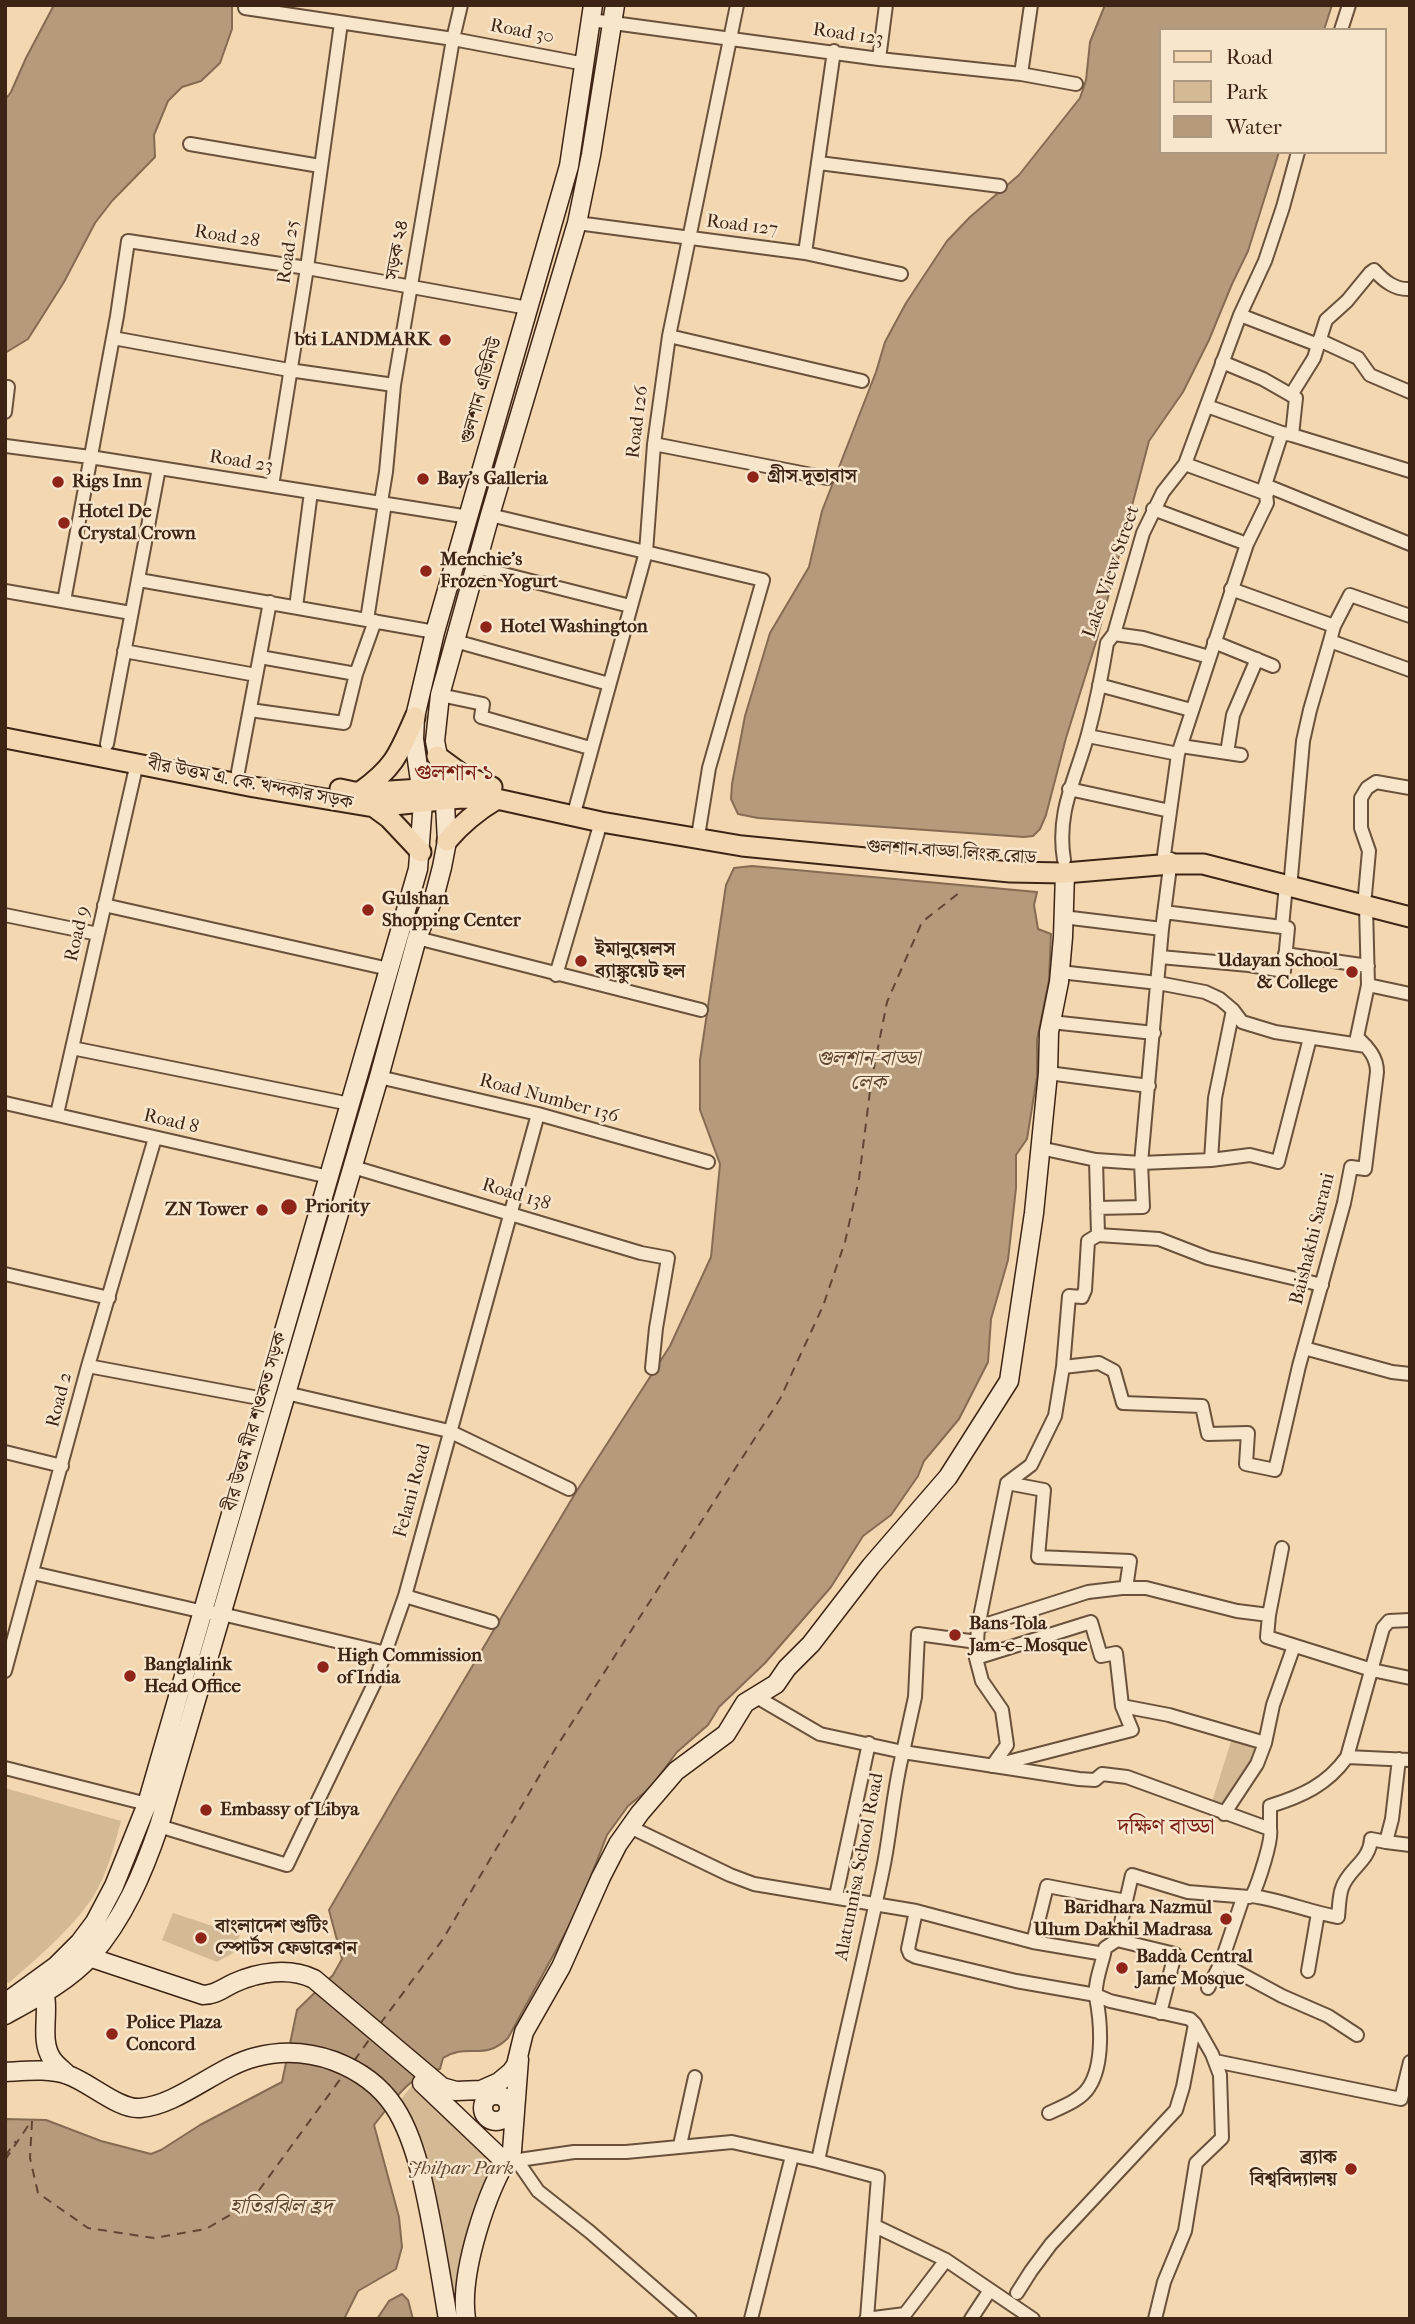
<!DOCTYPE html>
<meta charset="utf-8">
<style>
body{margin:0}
#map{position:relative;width:1415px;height:2324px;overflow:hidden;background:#f3d7b0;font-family:"IM FELL French Canon",serif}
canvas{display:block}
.frame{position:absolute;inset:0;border:7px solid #3d2414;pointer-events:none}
.legend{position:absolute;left:1159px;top:28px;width:228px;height:126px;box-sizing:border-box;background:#f7e5cc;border:2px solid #ad9882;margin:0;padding:9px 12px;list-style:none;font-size:21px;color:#3d2414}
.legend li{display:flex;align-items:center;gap:14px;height:35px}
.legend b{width:35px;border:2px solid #ad9882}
</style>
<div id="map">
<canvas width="1415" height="2324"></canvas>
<div class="frame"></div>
<ul class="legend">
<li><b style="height:9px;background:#f3d7b0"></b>Road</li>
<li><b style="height:19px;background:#d4b995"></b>Park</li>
<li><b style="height:19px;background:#b59a7b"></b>Water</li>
</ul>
</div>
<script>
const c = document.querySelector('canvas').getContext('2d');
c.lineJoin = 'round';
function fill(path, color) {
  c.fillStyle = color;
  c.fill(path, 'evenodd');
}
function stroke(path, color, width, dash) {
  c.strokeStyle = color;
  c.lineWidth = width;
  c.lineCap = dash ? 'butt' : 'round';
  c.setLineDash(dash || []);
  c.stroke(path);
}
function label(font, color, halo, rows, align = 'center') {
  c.font = font + ' "IM FELL French Canon","Noto Serif Bengali",serif';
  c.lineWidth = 5;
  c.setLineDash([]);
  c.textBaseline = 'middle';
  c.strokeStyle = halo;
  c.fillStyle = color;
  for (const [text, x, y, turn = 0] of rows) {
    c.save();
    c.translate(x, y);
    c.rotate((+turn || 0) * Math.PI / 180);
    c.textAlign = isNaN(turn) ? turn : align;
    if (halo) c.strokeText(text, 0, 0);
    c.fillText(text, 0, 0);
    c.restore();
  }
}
fill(new Path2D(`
 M1232,1738L1260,1746L1228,1807L1212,1802Z
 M5,1788L121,1821C114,1847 107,1874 93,1897C71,1930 38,1957 9,1983L5,1981Z
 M173,1913L240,1935L233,1953L217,1962L162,1940Z
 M415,2082L501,2165C482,2213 456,2261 458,2313C452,2292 450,2271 446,2249C437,2197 428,2146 401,2099Z`), '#d4b995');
const water = new Path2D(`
 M54,5H232V29L220,63L201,81L182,87L168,101L154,135L155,157L112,201L95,223L64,282L28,339L5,353V100L11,92L26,58Z
 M1105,5H1332L1324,30H1161V152H1279L1248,251L1232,284L1209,340L1183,392L1149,441L1097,639L1066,738L1046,815L1040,829L1033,836L1024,837L758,818L738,814L731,799L732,784L745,716L770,633L809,567L822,511L876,372L885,342L906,303L947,241L970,217L1019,175L1080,98L1086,80L1090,42Z
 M752,866L1037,892L1034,905L1038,929L1051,934L1049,980L1037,1040V1077L1027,1139L1016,1155V1188L1008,1260L991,1319L988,1362L959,1419L924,1461L918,1476L891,1515L863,1536L831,1587L765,1663L719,1707L708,1725L677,1752L650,1788L628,1806L607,1835L577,1912L508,2038C484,2062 468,2042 443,2058L440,2069C412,2071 391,2104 374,2125L399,2217L402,2247L396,2269L358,2291L344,2319H5V2119L46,2120L101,2141L151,2154L161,2150L200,2125L282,2082L297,2010L333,1975L342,1959L329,1910L398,1791L576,1492L670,1346L711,1257L720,1164L700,1110V1060L726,885L734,868Z
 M402,2294L408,2300L413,2319H377L389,2301Z`);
fill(water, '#b59a7b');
stroke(water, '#856b52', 2);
stroke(new Path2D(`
 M380,2024L443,1939L557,1746L780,1399L823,1306L845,1242L859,1179L871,1083L887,1002L922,922L959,893
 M354,2061L371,2037
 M32,2121L30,2158L38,2193L88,2228L154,2238L206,2229L249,2204L344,2074
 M5,2156L16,2141
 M5,2160L30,2123`), '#614733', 2, [9, 7]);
const street = new Path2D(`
 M245,8L453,39L585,64
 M591,20L879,59L1021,74L1076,84
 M1341,30L1349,5
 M879,59L886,5
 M1021,74L1031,5
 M190,144L320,166
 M819,163L1000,186
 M577,223L805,253L901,274
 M805,253L834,51
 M1240,315L1318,345
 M669,336L862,381
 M113,338L289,370L394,385
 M1319,340L1358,358L1370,375L1410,392
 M1222,362L1263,379L1291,395
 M1207,406L1282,433
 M5,412L8,387
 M1292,435L1410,471
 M654,444L827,478
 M6,446L90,457L469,517
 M1185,464L1267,494
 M1265,485L1410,544
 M272,486L307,268L341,23
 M381,502L386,472L394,385L453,39L461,5
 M1153,509L1247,544
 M490,515L763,580L709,768L699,830
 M476,567L630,606
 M139,580L435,632
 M1231,589L1334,626
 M5,591L131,613
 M64,601L117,316L128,241L307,268L528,308
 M296,607L311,492
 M367,620L385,503
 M1114,634L1143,638L1209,657
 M455,641L609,684
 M1330,641L1334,626L1350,595L1410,616
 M1214,642L1273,666
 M124,651L256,675
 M260,657L356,674
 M1099,685L1191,710
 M440,695L483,704L481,717L590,748
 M250,710L344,723L356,674L375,621
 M1088,736L1178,754
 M107,744L159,468
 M1181,746L1241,755
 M1227,753L1233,715L1257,659
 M238,772L270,602
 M1069,789L1170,811
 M576,806L646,552L654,444L669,336L737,5
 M1164,855L1178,754L1247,544L1267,503L1265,485L1282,433L1292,435L1296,398L1291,395L1314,358L1326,320L1347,301L1370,273L1374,270C1384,281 1395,290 1410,289
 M1064,860C1056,811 1076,779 1088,734C1096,704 1102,674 1107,643L1114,634L1143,533L1163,492L1185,464L1240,315L1265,261L1283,207L1298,152
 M1291,877L1303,741L1310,710L1330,641L1410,670
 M1365,895L1369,851L1361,828V798L1367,788L1376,782L1410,788
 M104,905L389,969
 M1366,907L1368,985L1410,994
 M1164,912L1282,927
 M5,915L98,934
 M1063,917L1162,929
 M417,938L701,1010
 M1285,954L1368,966
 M1160,957L1249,965L1284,971L1288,928L1282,927L1286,885
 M1060,972L1158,983L1205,992L1220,999L1233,1010L1215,1098L1211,1160L1250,1155L1278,1162L1310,1038
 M556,975L601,822
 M1233,1010L1242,1022L1275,1032L1366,1046
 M1051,1022L1154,1033
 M72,1048L350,1104
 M1048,1073L1149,1086
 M379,1077L538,1114L708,1162
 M5,1103L329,1177
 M57,1114L137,763
 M1040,1148L1096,1160
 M353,1167L641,1253L668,1258L656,1328L652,1368
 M1097,1208L1143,1207L1141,1163L1211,1160
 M1098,1235L1159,1239L1208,1258L1322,1285
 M5,1274L109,1298
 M1304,1348L1392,1372L1410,1374
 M88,1366L264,1399
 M1063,1367L1099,1363L1114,1371L1123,1403L1202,1406L1208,1434L1248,1433L1246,1464L1275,1470L1299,1366L1344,1203L1351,1167L1365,1169L1377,1072C1377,1056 1367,1047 1357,1037L1368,985
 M286,1393L449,1431L569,1489
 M5,1452L62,1466
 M1007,1483L1044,1490L1038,1557L1130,1561L1126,1588
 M1282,1548L1269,1615L1267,1637L1372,1670L1410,1678
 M33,1573L204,1612L222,1614L386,1653
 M405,1596L492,1622
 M978,1627L1088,1592L1122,1588H1146L1237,1611L1269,1615
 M976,1658L1091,1622L1101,1656L1116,1653L1122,1706
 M5,1671L88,1366L155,1138
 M755,1696L820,1734L903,1752L915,1697L918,1634L977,1642
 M1347,1757L1410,1760
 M1000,1764L1132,1730L1122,1706L1169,1715L1265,1743
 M992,1766L1007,1745L1002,1710L982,1681L976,1658L978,1627L1007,1483L1031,1465L1055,1416L1063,1367L1069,1296L1082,1297L1085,1290L1088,1241L1098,1235L1096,1160L1141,1163L1162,929L1171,859
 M5,1768L147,1804
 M1224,1814L1257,1764L1265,1743L1273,1705L1294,1646
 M159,1826L287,1865L374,1684L405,1596L538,1114
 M630,1827L730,1875L754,1884L916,1911L1033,1942L1104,1954
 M1386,1842L1410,1845
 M836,1896L869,1743
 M1252,1896C1282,1900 1309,1912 1338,1917C1339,1908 1339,1896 1342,1888C1348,1869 1370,1861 1371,1839L1386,1842L1392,1819L1399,1759
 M916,1911L908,1949L910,1954L916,1957L1016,1981L1096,1995L1110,2001L1190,2019L1195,2024L1212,2054L1220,2075L1222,2138L1196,2163L1185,2231L1164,2282L1155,2319
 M1117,1940L1175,1954L1160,2013
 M1033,1942L1047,1886L1126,1901
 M1221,1963L1282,1996L1328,2016L1357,2035
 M1308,1971L1318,1913
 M1208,1988L1221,1963L1243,1898
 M1215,2061L1401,2099L1410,2062
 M1049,2113C1062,2107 1081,2100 1089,2087C1104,2064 1101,2022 1096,1997C1094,1985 1101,1966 1104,1954L1105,1948L1117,1940L1132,1875L1188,1892L1249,1897L1252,1896C1258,1884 1273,1839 1270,1829
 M680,2145L695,2077
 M818,2161L878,2177L867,2318
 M505,2162L574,2152H626L732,2142L818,2161C838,2063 863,1966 883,1869C891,1830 893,1791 903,1752L1079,1779L1095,1780L1102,1774L1127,1777L1270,1829V1806C1302,1796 1327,1785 1347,1757L1383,1628L1389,1621L1410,1620
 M509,2163L520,2165L538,2191L590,2232L690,2319
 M875,2226L946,2260L1033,2319
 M1017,2293L1031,2271L1051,2244L1176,2110L1183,2087L1195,2024
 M751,2319L792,2156
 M866,2319L905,2314L946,2260
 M971,2319L990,2290`);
const secondary = new Path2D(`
 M89,1957L203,1995C216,1995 223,1988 234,1983C258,1972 289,1967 314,1979L442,2087L456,2091L481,2090L499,2082L511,2072L516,2065L524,2032L561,1967L601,1877L618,1844L640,1813L676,1771L726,1734L745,1703L776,1684L787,1668L811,1644L871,1566L948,1477L1009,1381L1034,1213L1048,1073L1049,1032L1059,982L1063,937L1065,873
 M40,1983C54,2004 37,2037 52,2059C56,2065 63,2070 68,2075
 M12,1998L56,1966L80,1942L95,1922L114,1886L147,1804L418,869L423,802L414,739L415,717L435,632L569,166L593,5
 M5,2015C34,1999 69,1981 91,1956C124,1918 143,1873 159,1826L379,1077L417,938L435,894L442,867L447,841L444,786L435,741L440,695L490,515L577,223L591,155L615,5
 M5,2072C25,2071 49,2068 68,2075C89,2082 119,2110 140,2108C179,2105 218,2066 256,2057C283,2050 309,2052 334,2061C392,2083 408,2123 422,2178C433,2225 440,2271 448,2319
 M422,2083L505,2162
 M483 2108a13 13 0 1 1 26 0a13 13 0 1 1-26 0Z
 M466,2319C459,2273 487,2189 512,2151L519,2059`);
const primary = new Path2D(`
 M5,738L254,787L374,807L461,798L497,799L601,822L742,846L1010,872L1065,873L1171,864H1203L1410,917
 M437,756L463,775L492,787
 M340,789L359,793L467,786
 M360,792C394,768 399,754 415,717
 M374,807L389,818L421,852
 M447,841C462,823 477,811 497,799`);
stroke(street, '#6a513b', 16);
stroke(secondary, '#3d2414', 21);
stroke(primary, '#3d2414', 23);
stroke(street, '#f7e5cc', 12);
stroke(secondary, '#f7e5cc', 18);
stroke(primary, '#f3d7b0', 19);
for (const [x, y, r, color] of [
 [445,340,7,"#8f2418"],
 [753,477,7,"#8f2418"],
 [423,479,7,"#8f2418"],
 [58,482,7,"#8f2418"],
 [64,523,7,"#8f2418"],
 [426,571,7,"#8f2418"],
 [486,627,7,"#8f2418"],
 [368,910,7,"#8f2418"],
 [581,961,7,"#8f2418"],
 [1352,972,7,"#8f2418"],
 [289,1207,9,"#8f2418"],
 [262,1210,7,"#8f2418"],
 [955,1635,7,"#8f2418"],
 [323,1667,7,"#8f2418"],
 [130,1676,7,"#8f2418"],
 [206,1810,7,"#8f2418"],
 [1226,1919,7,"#8f2418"],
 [201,1938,7,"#8f2418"],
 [1122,1968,7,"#8f2418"],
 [112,2034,7,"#8f2418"],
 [1351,2169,7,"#8f2418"]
]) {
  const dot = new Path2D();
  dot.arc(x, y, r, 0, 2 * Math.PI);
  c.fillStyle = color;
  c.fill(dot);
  stroke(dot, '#f7e5cc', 2.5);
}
label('19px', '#3d2414', '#f7e5cc', [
 ["Road 30",522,32,11],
 ["Road 123",848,35,8],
 ["Road 127",742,226,7],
 ["Road 28",227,237,9],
 ["সড়ক ২৪",398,250,-80],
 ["Road 25",289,252,-82],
 ["গুলশান এভিনিউ",482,391,-74],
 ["Road 126",638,422,-83],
 ["Road 23",241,462,9],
 ["Lake View Street",1112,572,-71],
 ["বীর উত্তম এ. কে. খন্দকার সড়ক",250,784,11],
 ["গুলশান বাড্ডা লিংক রোড",951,853,4],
 ["Road 9",78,934,-77],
 ["Road Number 136",549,1099,15],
 ["Road 8",171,1122,13],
 ["Road 138",516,1195,17],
 ["Baishakhi Sarani",1313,1239,-76],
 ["Road 2",60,1400,-76],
 ["বীর উত্তম মীর শওকত সড়ক",256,1422,-74],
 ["Felani Road",413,1491,-75],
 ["Alatunnisa School Road",860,1867,-79]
]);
label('bold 19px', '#3d2414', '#f7e5cc', [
 ["bti LANDMARK",431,340,"right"],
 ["গ্রীস দূতাবাস",767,477],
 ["Bay's Galleria",437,479],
 ["Rigs Inn",72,482],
 ["Hotel De",78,512],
 ["Crystal Crown",78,534],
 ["Menchie's",440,560],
 ["Frozen Yogurt",440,582],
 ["Hotel Washington",500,627],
 ["Gulshan",382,899],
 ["Shopping Center",382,921],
 ["ইমানুয়েলস",595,950],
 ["ব্যাঙ্কুয়েট হল",595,972],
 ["Udayan School",1338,961,"right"],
 ["& College",1338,983,"right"],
 ["Priority",305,1207],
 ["ZN Tower",248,1210,"right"],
 ["Bans Tola",969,1624],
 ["Jam-e- Mosque",969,1646],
 ["High Commission",337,1656],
 ["of India",337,1678],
 ["Banglalink",144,1665],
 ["Head Office",144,1687],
 ["Embassy of Libya",220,1810],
 ["Baridhara Nazmul",1212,1908,"right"],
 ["Ulum Dakhil Madrasa",1212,1930,"right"],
 ["বাংলাদেশ শুটিং",215,1927],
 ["স্পোর্টস ফেডারেশন",215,1949],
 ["Badda Central",1136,1957],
 ["Jame Mosque",1136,1979],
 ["Police Plaza",126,2023],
 ["Concord",126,2045],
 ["ব্র্যাক",1337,2158,"right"],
 ["বিশ্ববিদ্যালয়",1337,2180,"right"]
], 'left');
label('italic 19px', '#634934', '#f7e5cc', [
 ["Jhilpar Park",461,2169]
]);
label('italic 21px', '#614733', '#f7e5cc', [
 ["গুলশান-বাড্ডা",868,1060],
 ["লেক",868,1084],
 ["হাতিরঝিল হ্রদ",281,2208]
]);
label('23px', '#7a1f14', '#f7e5cc', [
 ["গুলশান ১",454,774],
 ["দক্ষিণ বাড্ডা",1166,1828]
]);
</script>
